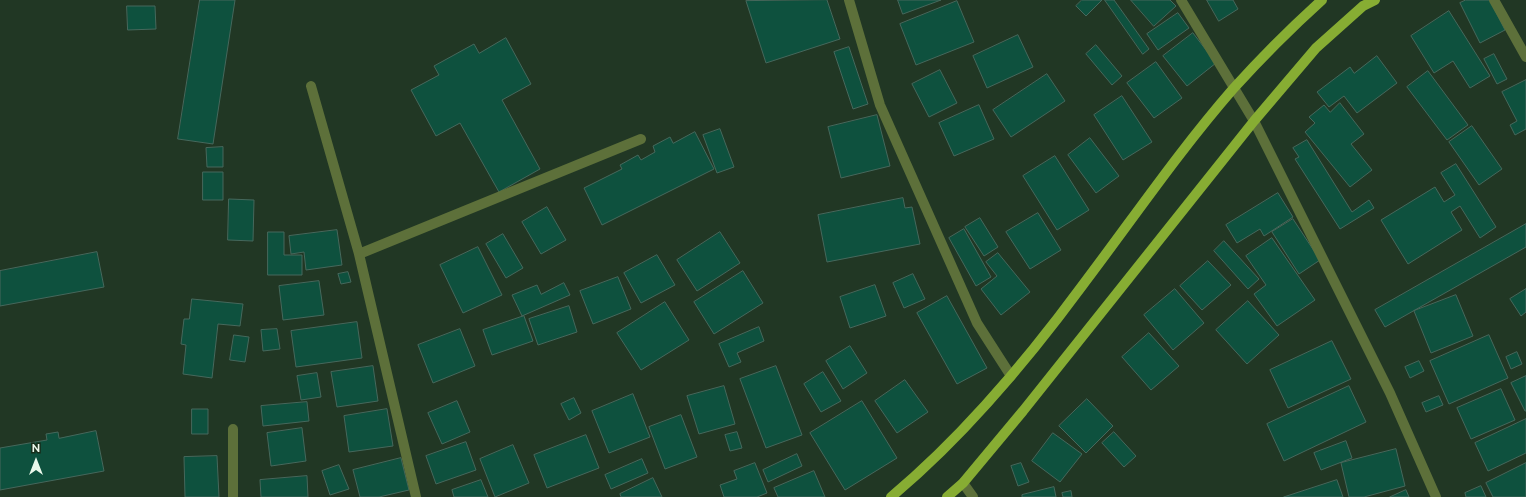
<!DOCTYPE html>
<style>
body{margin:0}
#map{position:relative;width:1526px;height:497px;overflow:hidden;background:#213724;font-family:Raleway,sans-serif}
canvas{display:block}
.north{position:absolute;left:16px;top:441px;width:40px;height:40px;-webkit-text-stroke:3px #172d1a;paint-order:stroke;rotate:0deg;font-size:11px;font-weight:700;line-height:16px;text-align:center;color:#eaf8eb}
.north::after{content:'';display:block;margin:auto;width:14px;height:18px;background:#eaf8eb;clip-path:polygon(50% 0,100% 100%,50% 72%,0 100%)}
</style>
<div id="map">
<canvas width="1526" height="497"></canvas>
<div class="north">N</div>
</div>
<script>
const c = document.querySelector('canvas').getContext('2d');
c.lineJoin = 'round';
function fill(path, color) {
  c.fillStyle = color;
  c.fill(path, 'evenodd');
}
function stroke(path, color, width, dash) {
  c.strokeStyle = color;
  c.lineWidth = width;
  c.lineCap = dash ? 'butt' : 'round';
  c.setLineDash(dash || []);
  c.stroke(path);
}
const building = new Path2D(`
 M200,0H235L213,144L178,139Z
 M827,0L840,39L766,63L746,1Z
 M898,0H941L903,14Z
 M1082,0H1102L1086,16L1076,6Z
 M1105,0H1114L1149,49L1143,54Z
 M1131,0H1170L1176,6L1154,26Z
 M1207,0H1233L1238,9L1219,21Z
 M1466,0H1490L1505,30L1480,43L1460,3Z
 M957,1L974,42L916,65L900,24Z
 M127,6H155L156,29L128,30Z
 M1449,11L1490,76L1470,88L1453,61L1434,73L1411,36Z
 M1178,13L1189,28L1158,50L1147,34Z
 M1193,33L1216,63L1187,86L1163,56Z
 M1018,35L1033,67L987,88L973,56Z
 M506,38L531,84L502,100L540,169L499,192L460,123L436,136L411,90L439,75L434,66L474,44L479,53Z
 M1096,45L1122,76L1112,85L1086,54Z
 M849,47L868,104L853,109L834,52Z
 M1494,54L1507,79L1497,84L1484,59Z
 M1377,56L1397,83L1357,113L1344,96L1329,107L1317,92L1350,67L1354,73Z
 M1156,62L1182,98L1154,118L1127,83Z
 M940,70L957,103L929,117L912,84Z
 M1428,71L1468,125L1447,140L1407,87Z
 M1047,74L1065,101L1011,137L993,110Z
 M1526,80V129L1515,135L1510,125L1517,121L1502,92Z
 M1122,96L1152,142L1123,160L1094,115Z
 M1340,103L1364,134L1351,144L1372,170L1350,187L1305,132L1315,123L1309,117L1324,105L1330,112Z
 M979,105L994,139L954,156L939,123Z
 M877,115L890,166L841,178L828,127Z
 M1472,126L1502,169L1479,185L1449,142Z
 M720,129L734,167L717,173L703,135Z
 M695,132L714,169L602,225L584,188L622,169L620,165L638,155L641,160L655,152L653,146L670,137L673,143Z
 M1090,138L1119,176L1096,193L1068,155Z
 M1307,140L1352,212L1369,200L1374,208L1340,229L1295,159L1299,157L1293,148Z
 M223,147V167H207L206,148Z
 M1055,156L1089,210L1057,230L1023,176Z
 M1456,164L1496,227L1480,238L1460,206L1451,212L1462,230L1408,264L1381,220L1435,187L1444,202L1455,195L1441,173Z
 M203,172H223V200H203Z
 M1278,193L1293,217L1264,236L1260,229L1237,243L1226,225Z
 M903,198L905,208L912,207L920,244L827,262L818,215Z
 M229,199L254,200L253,241L228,240Z
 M547,207L566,240L541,254L522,222Z
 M1038,213L1061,250L1030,269L1006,232Z
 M980,218L998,247L984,256L965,227Z
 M1293,219L1320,260L1299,274L1272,232Z
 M1526,224V247L1385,327L1375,310Z
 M964,229L991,277L976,286L949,238Z
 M337,230L342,265L306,270L304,252L291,254L289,236Z
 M268,232H284V255H302V275H268Z
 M720,232L740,263L697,291L677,260Z
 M503,234L523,268L506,278L486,244Z
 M1272,238L1315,300L1277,326L1254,294L1266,285L1246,256Z
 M1224,241L1259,279L1248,289L1214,251Z
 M478,247L502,295L463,313L440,265Z
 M97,252L104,287L0,306V271Z
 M998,253L1030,292L1001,315L981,289L997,276L986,262Z
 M657,255L675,285L641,303L624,273Z
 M1208,261L1231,285L1202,310L1180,286Z
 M743,271L763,303L714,334L694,302Z
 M348,272L351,282L341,284L338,274Z
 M913,274L925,299L904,308L893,283Z
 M618,277L631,309L593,324L580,291Z
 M319,281L324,315L283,320L279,286Z
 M564,283L570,295L522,316L512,295L537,285L541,294Z
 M875,285L886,316L850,328L840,297Z
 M1175,289L1204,323L1173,350L1144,315Z
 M1526,289V312L1521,316L1510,299Z
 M1456,295L1473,336L1431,353L1414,311Z
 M947,296L987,368L957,384L917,313Z
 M192,299L243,304L240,326L218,324L212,378L183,374L186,345L181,344L184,319H189Z
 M1248,301L1279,335L1247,364L1216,330Z
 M665,302L689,340L641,370L617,333Z
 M569,306L577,332L538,345L529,319Z
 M524,316L533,341L492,355L483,330Z
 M357,322L362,358L296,367L291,331Z
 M759,327L764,341L737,353L741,362L729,367L719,344Z
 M277,329L280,349L263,351L261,330Z
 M460,329L475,366L433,383L418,345Z
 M1149,333L1179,366L1151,390L1122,357Z
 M234,335L249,337L245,362L230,360Z
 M1489,335L1508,378L1449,404L1430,361Z
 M1332,341L1351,379L1288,408L1270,370Z
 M850,346L867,373L843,389L826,361Z
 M1517,352L1522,364L1511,369L1506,357Z
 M1419,361L1424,371L1410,378L1405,367Z
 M373,366L378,401L337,407L331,372Z
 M776,366L802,435L766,448L740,379Z
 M823,372L841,401L821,412L804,384Z
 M317,373L321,397L301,400L297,376Z
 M1526,376V411H1525L1511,383Z
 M905,380L928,412L897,433L875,401Z
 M724,386L735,424L699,434L687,396Z
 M1349,386L1366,422L1284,461L1267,424Z
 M1501,389L1515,420L1471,439L1457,408Z
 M633,394L650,437L609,453L592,411Z
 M1439,396L1443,405L1426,412L1422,403Z
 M574,398L581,413L569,420L561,404Z
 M1087,399L1113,426L1086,453L1059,426Z
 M457,401L470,432L442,444L428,413Z
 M862,401L897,458L845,490L810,433Z
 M307,402L309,421L263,426L261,406Z
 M192,409H208V434H192Z
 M387,409L393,446L349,452L344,416Z
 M681,415L697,457L665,469L649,427Z
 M1526,419V453L1488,471L1475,443Z
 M302,428L306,461L271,466L267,433Z
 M96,431L104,471L0,490V448L47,440L46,434L58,432L59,438Z
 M737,432L742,448L730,451L725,435Z
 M1114,432L1136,456L1124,467L1102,443Z
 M1053,433L1082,454L1060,482L1032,461Z
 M586,435L599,468L547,488L534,455Z
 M1346,441L1352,458L1321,470L1314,453Z
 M466,442L476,470L436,484L426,456Z
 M513,445L529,483L495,497L480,459Z
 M1396,449L1405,486L1364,497H1349L1341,463Z
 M797,454L802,466L768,482L763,470Z
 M217,456L219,497H185L184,457Z
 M401,458L409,490L379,497H360L353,470Z
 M642,459L648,473L611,489L605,475Z
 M755,463L767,493L757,497H724L720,485L737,479L734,471Z
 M1021,463L1029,482L1018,486L1011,466Z
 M1526,463V497H1493L1486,483Z
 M339,465L349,489L330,495L322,471Z
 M814,471L825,497H778L774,488Z
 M307,476L308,497H261L260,480Z
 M653,478L662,497H621L620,494Z
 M481,480L488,497H454L452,490Z
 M1337,480L1343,497H1284Z
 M1481,486L1486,497H1466L1465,493Z
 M1054,487L1056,497H1022V495Z
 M1406,490L1409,497H1390Z
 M1071,491L1072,497H1063L1062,493Z`);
fill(building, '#0e513e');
stroke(building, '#46685c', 1);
stroke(new Path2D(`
 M849,0L880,105L977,323L1011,376
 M1181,0L1254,121L1390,393L1436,497
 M1494,0L1526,57
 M311,86L359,254L416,497
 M359,254L641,139
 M233,429V497
 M963,483L973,497`), '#5d703a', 10);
stroke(new Path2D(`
 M891,497C964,436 1026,362 1082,286C1132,220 1179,151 1233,89C1261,58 1291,28 1322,0
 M947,497L963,483L1023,411L1254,121L1316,48L1363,6L1375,0`), '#87ad33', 10);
</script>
